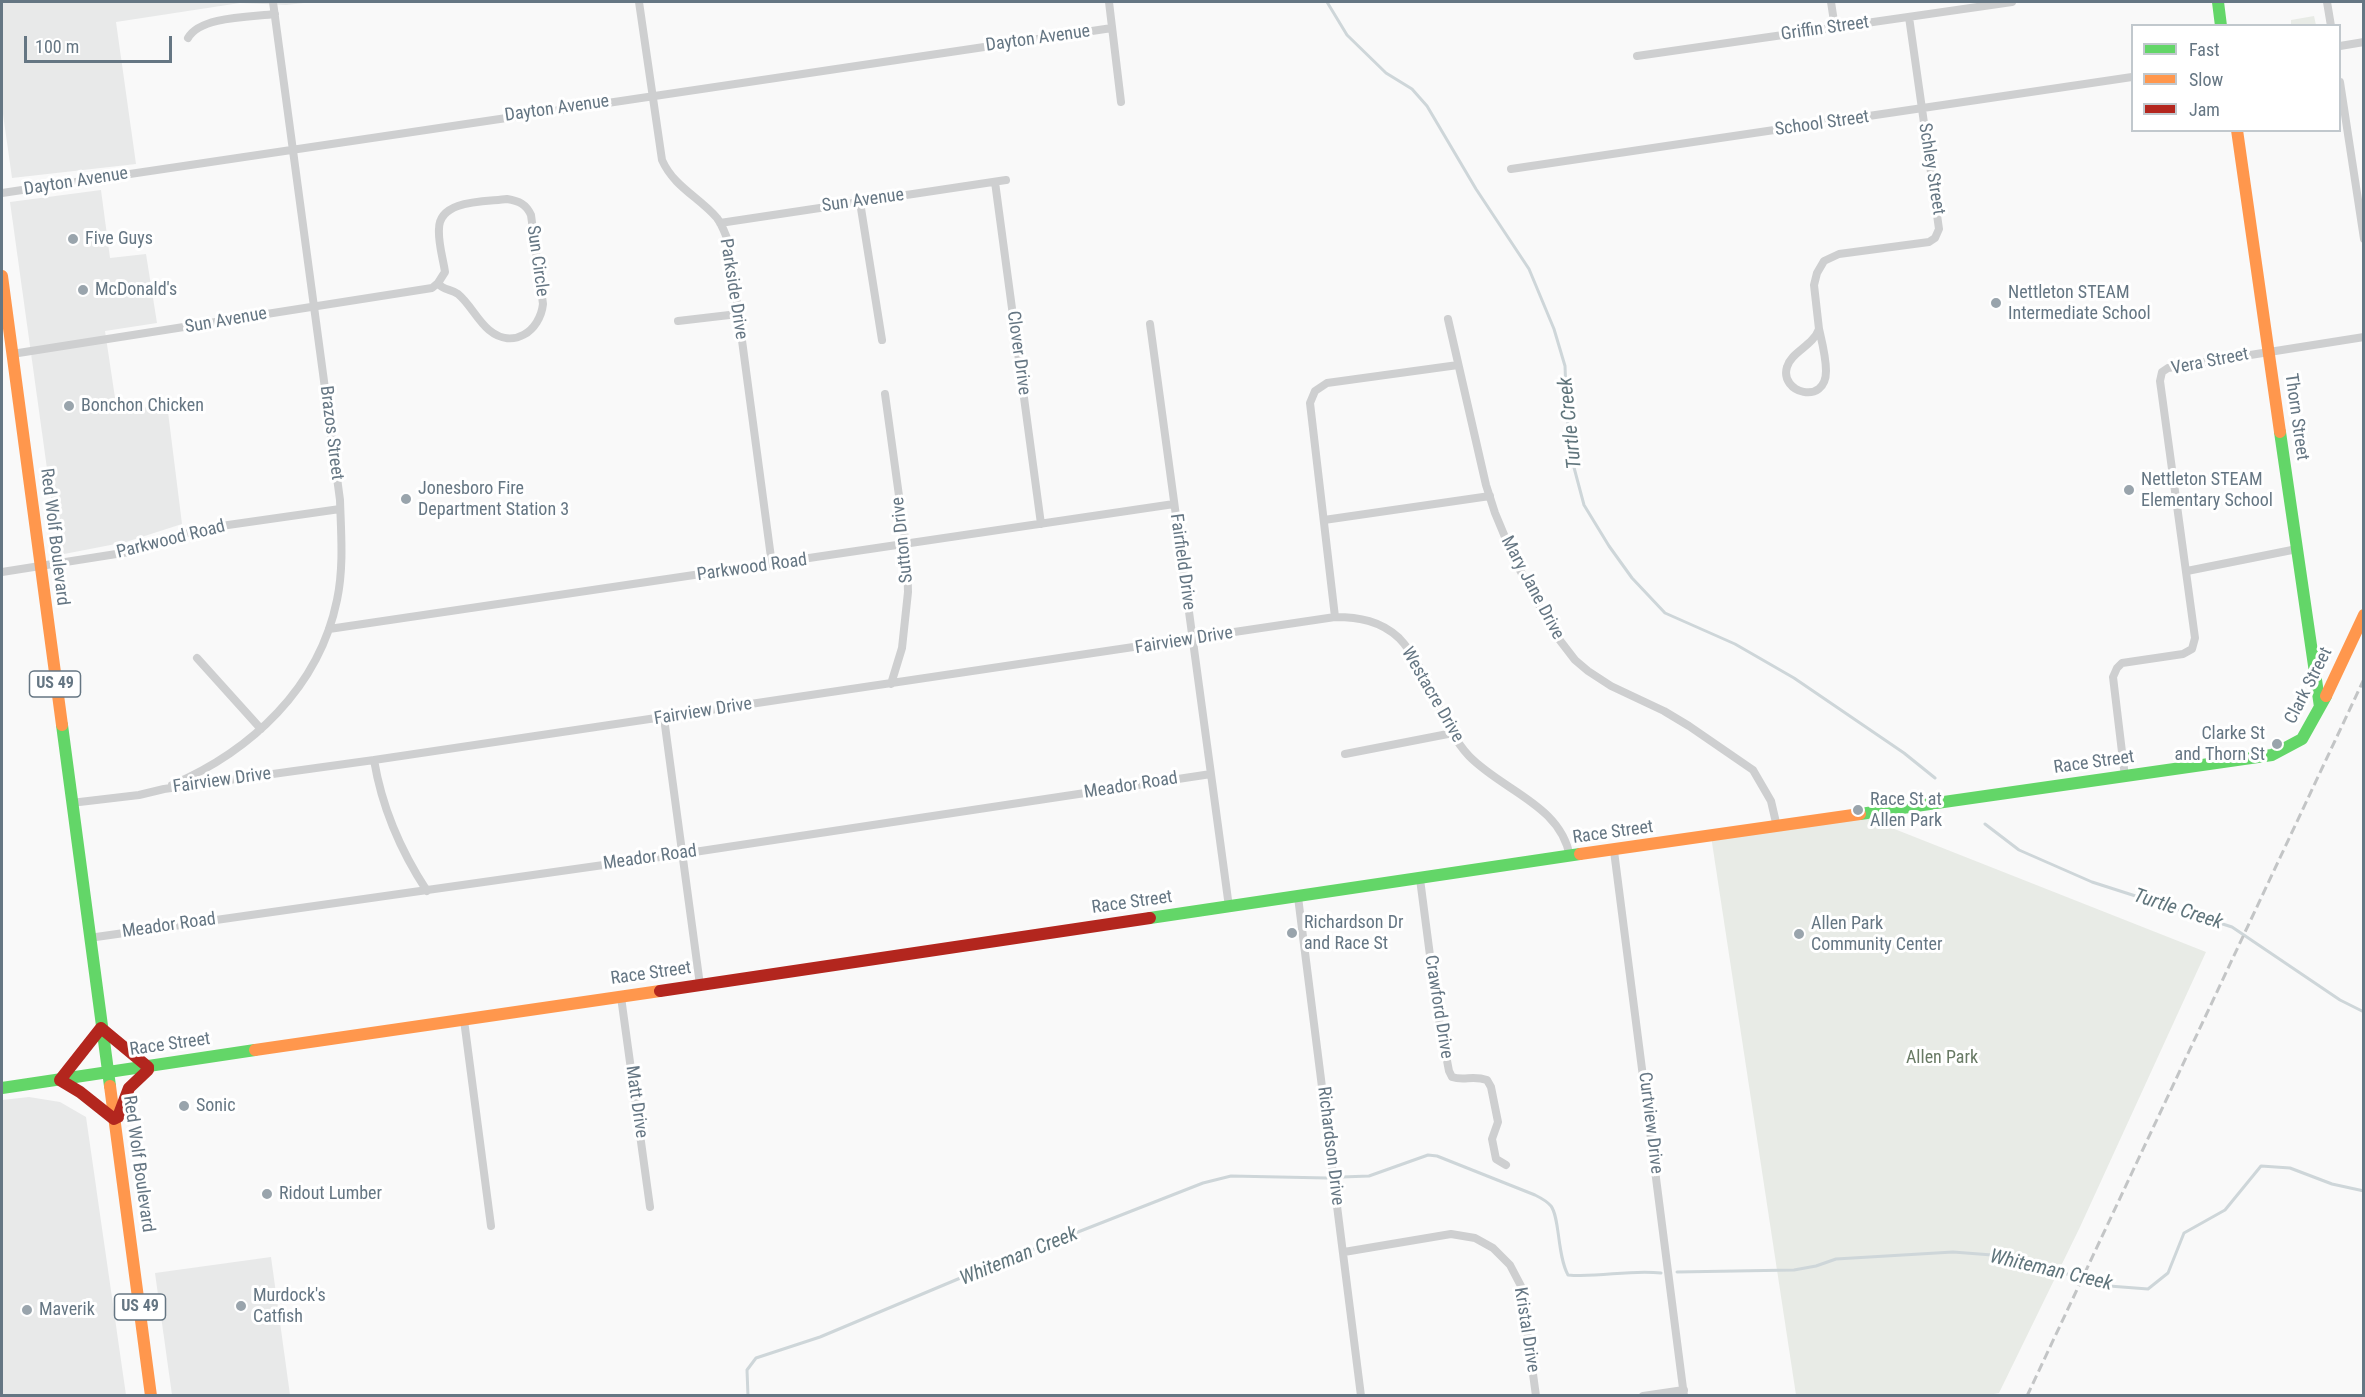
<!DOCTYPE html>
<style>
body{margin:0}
#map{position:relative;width:2365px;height:1397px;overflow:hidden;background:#f9f9f9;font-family:"Roboto Condensed",sans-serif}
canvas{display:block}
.frame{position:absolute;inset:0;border:3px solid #657683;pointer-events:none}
.legend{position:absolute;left:2131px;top:24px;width:210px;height:108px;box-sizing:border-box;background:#fff;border:2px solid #c1c8cd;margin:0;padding:8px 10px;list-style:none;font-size:18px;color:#657683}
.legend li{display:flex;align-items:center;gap:12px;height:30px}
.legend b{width:30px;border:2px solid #c1c8cd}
.scale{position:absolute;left:24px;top:36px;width:148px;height:27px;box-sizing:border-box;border:3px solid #657683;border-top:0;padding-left:8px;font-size:18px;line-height:21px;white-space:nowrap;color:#657683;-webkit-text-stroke:4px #fff;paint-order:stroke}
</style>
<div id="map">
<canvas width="2365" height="1397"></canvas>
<div class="frame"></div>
<ul class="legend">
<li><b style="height:8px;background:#63d668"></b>Fast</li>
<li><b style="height:8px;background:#ff974d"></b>Slow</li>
<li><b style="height:8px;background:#b3261e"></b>Jam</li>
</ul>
<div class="scale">100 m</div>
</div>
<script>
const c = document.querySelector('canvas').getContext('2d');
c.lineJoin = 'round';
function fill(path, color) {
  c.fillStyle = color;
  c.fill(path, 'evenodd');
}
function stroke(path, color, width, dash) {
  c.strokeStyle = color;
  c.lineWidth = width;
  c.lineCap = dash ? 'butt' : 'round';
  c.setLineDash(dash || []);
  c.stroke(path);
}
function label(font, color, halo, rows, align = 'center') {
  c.font = font + ' "Roboto Condensed",sans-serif';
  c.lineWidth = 6;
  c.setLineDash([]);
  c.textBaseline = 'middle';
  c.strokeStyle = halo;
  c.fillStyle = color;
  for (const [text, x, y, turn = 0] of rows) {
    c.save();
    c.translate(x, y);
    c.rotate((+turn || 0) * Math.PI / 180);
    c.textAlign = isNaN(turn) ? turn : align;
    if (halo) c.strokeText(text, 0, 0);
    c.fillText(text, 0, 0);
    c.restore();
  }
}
fill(new Path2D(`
 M2,2H313L286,5L240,3L116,22L136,164L12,178L2,107Z
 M101,190L110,258L146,254L157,323L105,331L117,411L167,404L182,524L126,542L59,555L10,202Z
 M29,1097L60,1102L86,1117L126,1395H2V1100Z
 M271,1257L290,1395H172L155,1273Z`), '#e8e9e9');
fill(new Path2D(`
 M2314,16L2316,25L2291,24V20Z
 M1859,815L2206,952L2080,1227L1999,1393L1984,1396L1796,1395L1711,836Z`), '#e8ebe6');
stroke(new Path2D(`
 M1327,2L1347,35L1386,73L1412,89L1427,106L1476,189L1529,269L1554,329L1565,366L1567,416L1572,460L1584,505L1609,546L1632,578L1665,613L1735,644L1794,678L1904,753L1935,778
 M1985,824L2019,850L2092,882L2232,927L2340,1000L2364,1012
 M1342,1177L1369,1176L1428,1155L1437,1156L1535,1195C1541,1198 1547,1201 1551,1206C1560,1218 1557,1255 1568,1275C1599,1278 1630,1269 1661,1273
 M1677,1272L1794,1270L1816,1266L1836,1259L1953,1252L1992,1255L2046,1266L2096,1285L2148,1289L2168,1273L2184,1233L2225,1210L2261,1166L2290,1168L2332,1184L2364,1191
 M748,1396L747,1370L756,1358L820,1337L958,1279L1203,1183L1231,1176L1327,1178`), '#ced6d9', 3);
stroke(new Path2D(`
 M639,2L662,160C674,187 699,197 717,218C723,226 725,234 729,243L772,565
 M1109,2L1121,102
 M1831,2L1835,28
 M2327,2L2331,26
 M188,38C200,16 251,17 275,14
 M2340,46L2364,42
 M1637,56L2012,2
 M2340,82L2364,239
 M1511,169L2132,77
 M995,182L1041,524
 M2,193L1112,28
 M507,199C519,201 526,204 531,215L543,304C540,331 513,350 489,330C477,320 470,304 458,294C451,289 442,290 438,283L445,272C443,258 438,243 439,229C439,199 487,202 507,199Z
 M860,202L882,340
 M720,223L1006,180
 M1448,319L1486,485L1495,513L1515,561L1555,634L1575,660L1588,671L1611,686L1664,711L1689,726L1753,770L1771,801L1777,827
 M678,321L738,314
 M1150,324L1229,907
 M1819,329L1814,285L1817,273L1824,261L1839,254L1929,242L1935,238L1939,229L1909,17
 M1819,329C1822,342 1826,357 1826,371C1826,406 1779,393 1787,367C1791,352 1813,346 1819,329Z
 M12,354L432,288L438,283
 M885,394L907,554L908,592L902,648L891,684
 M1324,520L1490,496
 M2187,571L2297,549
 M2,572L129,552L158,541L207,528L340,509
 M1335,617L1310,403L1315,391L1327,383L1458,365
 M329,629L1174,504
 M197,658L261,729
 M664,718L700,985
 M1345,754L1453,733
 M374,760C382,808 400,850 427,891
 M2125,777L2113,677L2117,668L2122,663L2183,654L2192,649L2195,638L2160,381L2162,372L2168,368L2364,337
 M172,785C251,751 319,688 337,600C344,567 341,533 340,500L273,2
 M71,803L139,795L164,789L374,760L1335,617C1359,617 1381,621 1399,638C1428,668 1440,725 1469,756C1503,791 1561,805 1570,857
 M1614,851L1684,1396
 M1420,879L1437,1009L1449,1071L1452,1077C1464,1081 1473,1075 1487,1080L1491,1087L1498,1122L1492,1139L1496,1159L1506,1165
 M1298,897L1361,1396
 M89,938L681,854L1211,774
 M621,997L650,1207
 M464,1020L491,1226
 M1344,1252L1451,1234L1475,1238L1493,1248L1510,1265L1521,1286L1536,1396
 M1643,1396L1684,1390`), '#cecfd0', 8);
stroke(new Path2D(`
 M2218,2L2221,26
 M2280,432L2320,707
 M62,725L110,1086
 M1860,814L2272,755L2302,739L2326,696
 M1150,918L1580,854
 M2,1088L255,1050`), '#63d668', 12);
stroke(new Path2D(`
 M2237,130L2280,432
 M2,276L62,725
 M2326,696L2364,615
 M1580,854L1860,814
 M255,1050L660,991
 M110,1086L151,1396`), '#ff974d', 12);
stroke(new Path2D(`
 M660,991L1150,918
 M101,1028L148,1067V1070L129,1088L118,1117L114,1119L80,1092L60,1080Z`), '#b3261e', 12);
stroke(new Path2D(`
 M2027,1396L2364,679`), '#c3c5c6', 3, [9, 4.5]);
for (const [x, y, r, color] of [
 [73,239,6,"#99a4ac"],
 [83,290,6,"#99a4ac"],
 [1996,303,6,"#99a4ac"],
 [69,406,6,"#99a4ac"],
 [2129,490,6,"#99a4ac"],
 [406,499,6,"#99a4ac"],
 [2277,744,6,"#99a4ac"],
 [1858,810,6,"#99a4ac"],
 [1292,933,6,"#99a4ac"],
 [1799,934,6,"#99a4ac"],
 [184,1106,6,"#99a4ac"],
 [267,1194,6,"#99a4ac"],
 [241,1306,6,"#99a4ac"],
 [27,1310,6,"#99a4ac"]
]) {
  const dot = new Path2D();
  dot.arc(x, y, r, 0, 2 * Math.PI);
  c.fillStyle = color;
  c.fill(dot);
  stroke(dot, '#fff', 2);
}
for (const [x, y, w] of [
 [55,684,51],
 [140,1307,51]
]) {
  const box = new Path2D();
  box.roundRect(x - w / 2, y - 13, w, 26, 4.5);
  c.fillStyle = '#fff';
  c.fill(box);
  stroke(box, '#657683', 1.5);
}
label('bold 16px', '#657683', null, [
 ["US 49",55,684],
 ["US 49",140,1307]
]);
label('18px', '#657683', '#fff', [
 ["Griffin Street",1825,29,-8],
 ["Dayton Avenue",1038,39,-8],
 ["Dayton Avenue",557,109,-8],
 ["School Street",1822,124,-8],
 ["Schley Street",1931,169,81],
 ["Dayton Avenue",76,182,-9],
 ["Sun Avenue",863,201,-8],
 ["Sun Circle",537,261,82],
 ["Parkside Drive",733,289,81],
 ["Sun Avenue",226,321,-10],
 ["Clover Drive",1018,353,82],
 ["Vera Street",2210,362,-11],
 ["Thorn Street",2296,417,82],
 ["Brazos Street",331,433,83],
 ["Red Wolf Boulevard",54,537,83],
 ["Parkwood Road",171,540,-14],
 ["Sutton Drive",903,540,-96],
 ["Fairfield Drive",1182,562,82],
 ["Parkwood Road",752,568,-8],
 ["Mary Jane Drive",1532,588,62],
 ["Fairview Drive",1184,641,-9],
 ["Clark Street",2309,686,-63],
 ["Westacre Drive",1432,695,60],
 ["Fairview Drive",703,712,-9],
 ["Race Street",2094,763,-8],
 ["Fairview Drive",222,781,-8],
 ["Meador Road",1131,786,-9],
 ["Race Street",1613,833,-8],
 ["Meador Road",650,858,-8],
 ["Race Street",1132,903,-8],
 ["Meador Road",169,926,-8],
 ["Race Street",651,974,-8],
 ["Crawford Drive",1438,1007,81],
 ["Race Street",170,1045,-8],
 ["Matt Drive",636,1102,82],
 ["Curtview Drive",1650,1123,83],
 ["Richardson Drive",1330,1146,83],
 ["Red Wolf Boulevard",138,1164,82],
 ["Kristal Drive",1526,1330,81]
]);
label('18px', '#657683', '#fff', [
 ["Five Guys",85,239],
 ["McDonald's",95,290],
 ["Nettleton STEAM",2008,293],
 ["Intermediate School",2008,314],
 ["Bonchon Chicken",81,406],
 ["Nettleton STEAM",2141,480],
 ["Elementary School",2141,501],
 ["Jonesboro Fire",418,489],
 ["Department Station 3",418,510],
 ["Clarke St",2265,734,"right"],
 ["and Thorn St",2265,755,"right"],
 ["Race St at",1870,800],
 ["Allen Park",1870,821],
 ["Richardson Dr",1304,923],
 ["and Race St",1304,944],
 ["Allen Park",1811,924],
 ["Community Center",1811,945],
 ["Sonic",196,1106],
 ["Ridout Lumber",279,1194],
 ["Murdock's",253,1296],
 ["Catfish",253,1317],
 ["Maverik",39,1310]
], 'left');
label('18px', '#687a64', '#fff', [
 ["Allen Park",1942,1058]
]);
label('italic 20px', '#60757c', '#fff', [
 ["Turtle Creek",1571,423,-96],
 ["Turtle Creek",2178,910,18],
 ["Whiteman Creek",1019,1257,-22],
 ["Whiteman Creek",2051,1271,13]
]);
</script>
